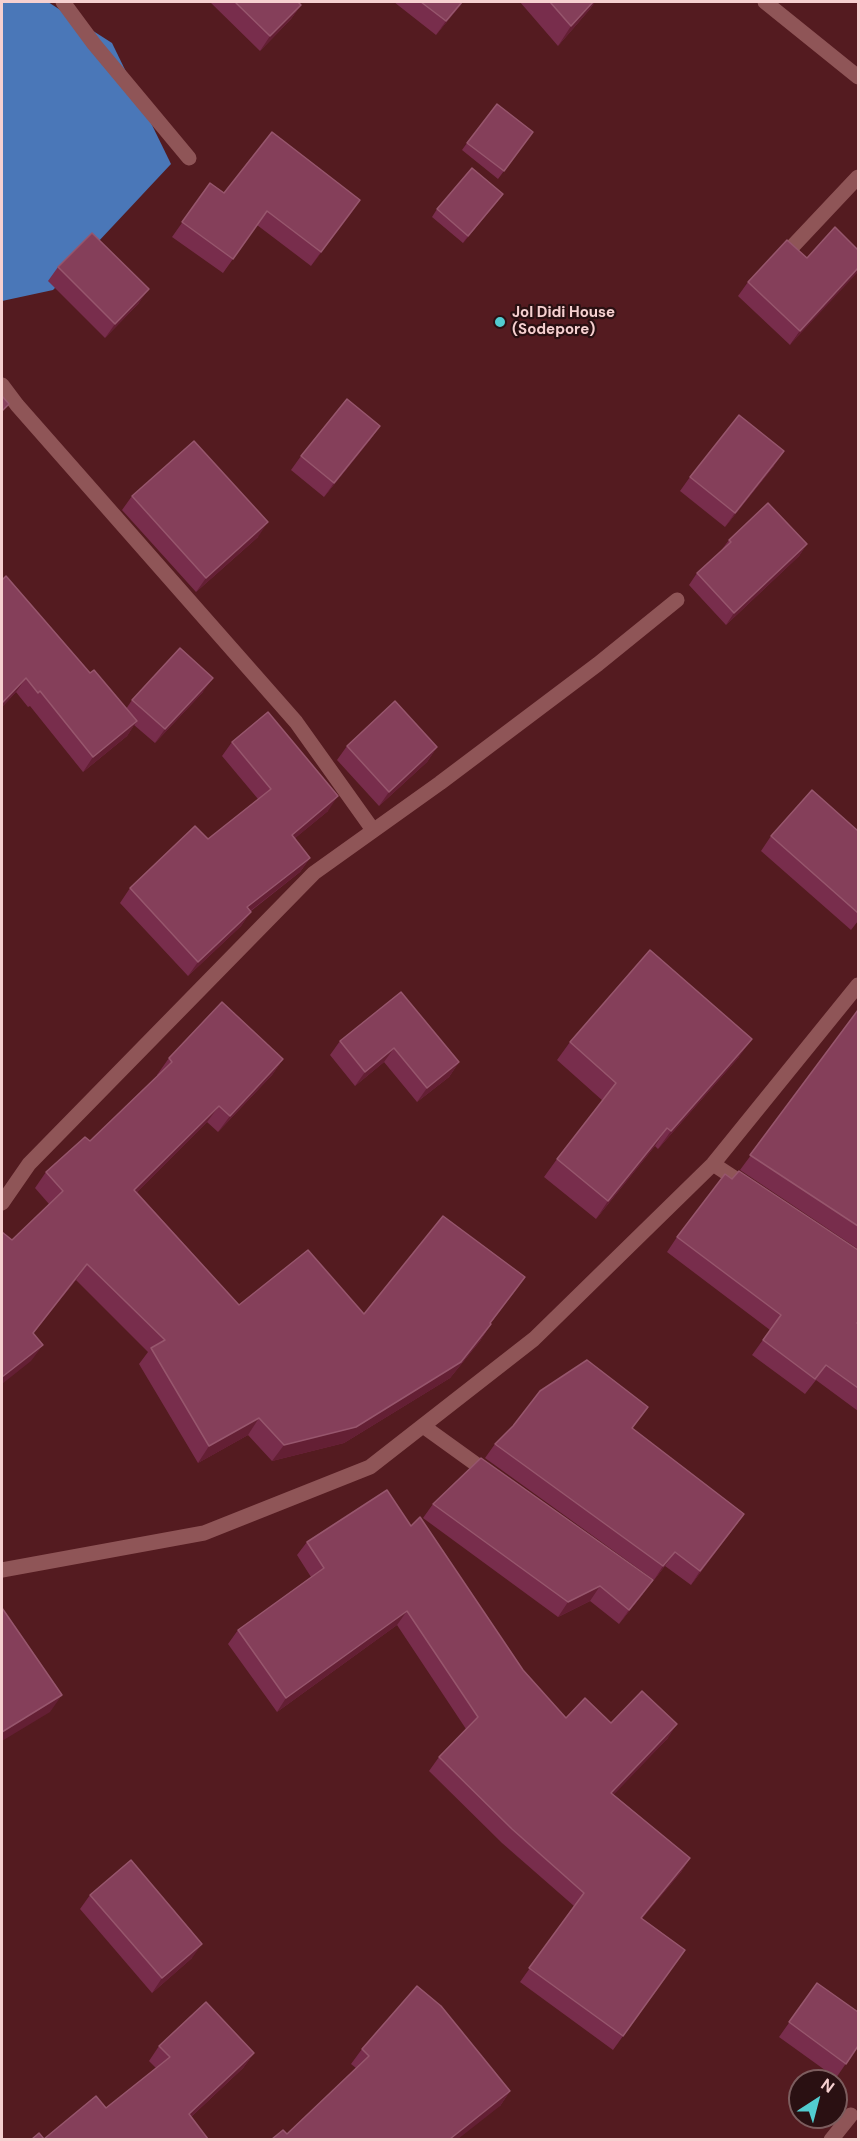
<!DOCTYPE html>
<style>
body{margin:0}
#map{position:relative;width:860px;height:2141px;overflow:hidden;background:#541b20;font-family:"DM Sans",sans-serif}
canvas{display:block}
.frame{position:absolute;inset:0;border:3px solid #f6d0d0;pointer-events:none}
.north{position:absolute;left:788px;top:2069px;width:60px;height:60px;box-sizing:border-box;background:#2a1012;border:2px solid #7c5d5e;border-radius:50%;rotate:36deg;font-size:16px;font-weight:700;line-height:24px;text-align:center;color:#f6d0d0}
.north::after{content:'';display:block;margin:auto;width:21px;height:27px;background:#52ccd0;clip-path:polygon(50% 0,100% 100%,50% 72%,0 100%)}
</style>
<div id="map">
<canvas width="860" height="2141"></canvas>
<div class="frame"></div>
<div class="north">N</div>
</div>
<script>
const c = document.querySelector('canvas').getContext('2d');
c.lineJoin = 'round';
function fill(path, color) {
  c.fillStyle = color;
  c.fill(path, 'evenodd');
}
function stroke(path, color, width, dash) {
  c.strokeStyle = color;
  c.lineWidth = width;
  c.lineCap = dash ? 'butt' : 'round';
  c.setLineDash(dash || []);
  c.stroke(path);
}
function label(font, color, halo, rows, align = 'center') {
  c.font = font + ' "DM Sans",sans-serif';
  c.lineWidth = 4.5;
  c.setLineDash([]);
  c.textBaseline = 'middle';
  c.strokeStyle = halo;
  c.fillStyle = color;
  for (const [text, x, y, turn = 0] of rows) {
    c.save();
    c.translate(x, y);
    c.rotate((+turn || 0) * Math.PI / 180);
    c.textAlign = isNaN(turn) ? turn : align;
    if (halo) c.strokeText(text, 0, 0);
    c.fillText(text, 0, 0);
    c.restore();
  }
}
fill(new Path2D(`
 M2,2H48L112,43L171,164L53,290L2,301Z`), '#4a77b8');
stroke(new Path2D(`
 M63,2L94,44L189,158
 M765,2L858,77
 M792,247L858,177
 M2,385L17,405L296,722L373,830
 M713,1164L751,1189
 M2,1203L29,1164L314,873L440,783L598,664L677,600
 M423,1426L491,1475
 M2,1570L204,1533L370,1467L534,1339L713,1164L858,985
 M831,2140L851,2115`), '#8f5557', 15);
fill(new Path2D(`
 M210,2H298L301,5L291,19L260,51Z
 M394,2H463L436,35Z
 M520,2H595L590,9L558,46Z
 M533,132L498,179L462,150L467,143Z
 M210,183L224,193L360,200L311,266L257,225L223,273L172,237Z
 M498,201L463,243L432,217L437,209Z
 M858,250L790,345L738,296L748,282L807,258Z
 M58,267L139,303L105,338L48,281Z
 M380,426L370,440L324,497L291,470L301,456Z
 M774,466L725,527L680,491L690,477Z
 M132,496L258,537L196,592L122,510Z
 M729,540L807,544L799,556L726,625L689,585L697,573L720,552Z
 M2,580L90,673L126,709L132,700L203,692L155,743L134,725L127,736L83,772L30,706L28,707L16,692L2,707Z
 M232,742L328,811L295,838L310,858L300,872L251,911L241,926L188,976L120,903L130,888L208,839L258,799L222,756Z
 M347,746L437,747L427,762L379,806L337,760Z
 M858,831V921L851,930L761,851L771,836Z
 M401,992L459,1062L449,1077L417,1102L384,1062L355,1086L330,1055L340,1041Z
 M858,1010V1249L740,1170Z
 M570,1042L739,1057L658,1149L655,1146L596,1219L544,1177L557,1159L603,1101L557,1060Z
 M169,1058L283,1059L272,1075L218,1132L207,1122L137,1192L239,1305L364,1314L525,1277L490,1324H491L480,1341L450,1378L344,1443L272,1461L248,1435L198,1463L139,1364L148,1352L76,1280L33,1333L31,1361L12,1240L49,1204L35,1188L46,1172L90,1141L158,1075H157Z
 M732,1179L858,1250V1411L816,1380L805,1394L752,1355L770,1330L667,1252L677,1237Z
 M632,1429L744,1514L691,1585L665,1566L654,1580L485,1458L495,1444Z
 M433,1504L643,1594L619,1624L590,1601L558,1617L423,1518Z
 M411,1526L523,1670L566,1718L611,1723L668,1738L613,1794L690,1858L681,1872L642,1918L685,1950L613,2050L520,1982L574,1906L502,1843L429,1771L439,1757L466,1729L397,1625L277,1712L228,1644L238,1630L311,1577L297,1555L307,1542Z
 M90,1895L192,1958L152,1993L80,1909Z
 M817,1983L858,2046L836,2078L779,2037Z
 M159,2046L254,2053L243,2068L191,2117L106,2108L156,2068L149,2061Z
 M362,2049L510,2091L500,2106L287,2134L356,2068L351,2064Z`), '#782d4c');
fill(new Path2D(`
 M462,2H463L460,6L436,35L446,21Z
 M593,2H595L590,9L558,46L571,26Z
 M301,5L291,19L260,51L270,36Z
 M503,194L498,201L463,243L468,236Z
 M360,200L350,215L311,266L321,252Z
 M858,268V272L790,345L800,331Z
 M149,289L139,303L105,338L115,324Z
 M380,426L370,440L324,497L334,483Z
 M784,451L774,466L725,527L735,513Z
 M268,522L258,537L196,592L206,578Z
 M807,544L799,556L726,625L734,613Z
 M26,678L16,692L2,707V703Z
 M213,678L203,692L155,743L165,729Z
 M137,721L127,736L83,772L93,757Z
 M437,747L427,762L379,806L389,792Z
 M338,796L328,811L282,849L292,835Z
 M310,858L300,872L237,921L247,907Z
 M251,912L241,926L188,976L198,962Z
 M752,1039L739,1057L658,1149L671,1131Z
 M394,1048L384,1062L355,1086L365,1072Z
 M283,1059L272,1075L218,1132L230,1116Z
 M459,1062L449,1077L417,1102L427,1088Z
 M219,1106L207,1122L123,1206L134,1190Z
 M667,1128L655,1146L596,1219L608,1201Z
 M87,1264L76,1280L21,1349L33,1333Z
 M525,1277L513,1294L478,1339L490,1323Z
 M491,1324L480,1341L450,1378L344,1443L272,1461L284,1445Z
 M43,1345L31,1361L2,1384V1377Z
 M259,1418L248,1435L198,1463L209,1446Z
 M744,1514L734,1528L691,1585L700,1571Z
 M675,1552L665,1566L654,1580L663,1566Z
 M653,1580L643,1594L619,1624L629,1610Z
 M600,1586L590,1601L558,1617L568,1602Z
 M407,1611L397,1625L277,1712L286,1698Z
 M62,1695L50,1712L2,1741V1732Z
 M677,1724L668,1738L602,1807L611,1793Z
 M690,1858L681,1872L631,1932L641,1918Z
 M202,1944L192,1958L152,1993L162,1978Z
 M254,2053L243,2068L178,2129L189,2114Z
 M510,2091L500,2106L458,2139H450Z`), '#641f34');
const building = new Path2D(`
 M235,2H298L301,5L270,36Z
 M421,2H462L446,21Z
 M550,2H593L571,26Z
 M497,104L533,132L504,171L467,143Z
 M272,132L360,200L321,252L267,211L233,259L182,222L210,183L224,193Z
 M472,168L503,194L468,236L437,209Z
 M835,227L858,250V268L800,331L748,282L787,240L807,258Z
 M92,233L149,289L115,324L58,267Z
 M2,396L9,404L2,411Z
 M347,399L380,426L334,483L301,456Z
 M739,415L784,451L735,513L690,477Z
 M194,441L268,522L206,578L132,496Z
 M768,503L807,544L734,613L697,573L731,542L729,540Z
 M6,576L90,673L94,670L137,721L93,757L40,691L38,693L26,678L2,703V580Z
 M180,648L213,678L165,729L132,700Z
 M395,701L437,747L389,792L347,746Z
 M268,712L338,796L292,835L310,858L247,907L251,912L198,962L130,888L195,826L208,839L271,789L232,742Z
 M812,790L858,831V913L771,836Z
 M650,950L752,1039L671,1131L667,1128L608,1201L557,1159L616,1083L570,1042Z
 M401,992L459,1062L427,1088L394,1048L365,1072L340,1041Z
 M222,1002L283,1059L230,1116L219,1106L134,1190L239,1305L308,1250L364,1314L443,1216L525,1277L490,1323L491,1324L461,1362L356,1427L284,1445L259,1418L209,1446L151,1348L165,1340L87,1264L33,1333L43,1345L2,1377V1232L12,1240L63,1191L46,1172L85,1137L90,1141L172,1062L169,1058Z
 M858,1010V1226L750,1155Z
 M739,1171L858,1250V1322L857,1323L858,1324V1388L826,1365L815,1379L763,1340L781,1315L677,1237L725,1174L732,1179Z
 M587,1360L648,1407L632,1428L744,1514L700,1571L675,1552L663,1566L495,1444L513,1426L540,1391Z
 M481,1458L653,1580L629,1610L600,1586L568,1602L433,1504Z
 M387,1490L411,1526L420,1517L523,1670L566,1718L585,1698L611,1723L642,1691L677,1724L611,1793L690,1858L641,1918L685,1950L623,2036L529,1968L584,1893L512,1829L439,1757L478,1717L407,1611L286,1698L238,1630L324,1568L307,1542Z
 M2,1608L62,1695L2,1732Z
 M131,1860L202,1944L162,1978L90,1895Z
 M817,1983L858,2012V2046L846,2064L789,2022Z
 M417,1986L441,2006L510,2091L450,2139H272L283,2130L287,2134L369,2056L362,2049Z
 M206,2002L254,2053L189,2114L208,2139H44L96,2096L106,2108L170,2057L159,2046Z
 M39,2133L44,2139H32Z`);
fill(building, '#853f5a');
stroke(building, '#97566d', 1.5);
for (const [x, y, r, color] of [
 [500,322,6,"#52ccd0"]
]) {
  const dot = new Path2D();
  dot.arc(x, y, r, 0, 2 * Math.PI);
  c.fillStyle = color;
  c.fill(dot);
  stroke(dot, '#2a1012', 2);
}
label('bold 15px', '#f6d0d0', '#2a1012', [
 ["Jol Didi House",512,313],
 ["(Sodepore)",512,330]
], 'left');
</script>
